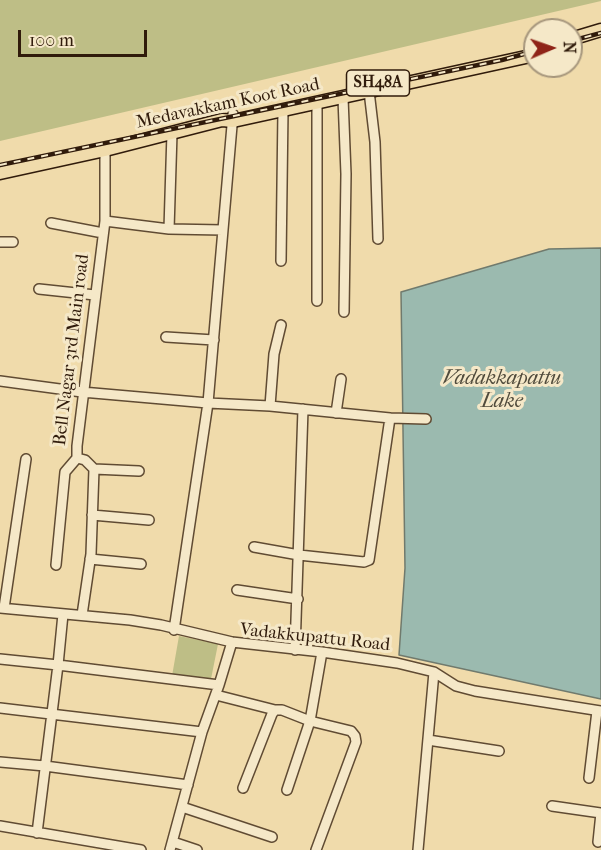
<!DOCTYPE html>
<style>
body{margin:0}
#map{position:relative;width:601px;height:850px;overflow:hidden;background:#f0dbab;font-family:"IM FELL French Canon",serif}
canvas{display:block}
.north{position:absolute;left:523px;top:18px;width:60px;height:60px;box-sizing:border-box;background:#f5e8c8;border:2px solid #a6967c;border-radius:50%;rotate:88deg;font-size:16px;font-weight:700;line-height:24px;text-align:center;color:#301b0b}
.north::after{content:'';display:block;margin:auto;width:21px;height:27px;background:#8f2418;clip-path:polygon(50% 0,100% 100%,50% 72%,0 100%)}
.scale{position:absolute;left:18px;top:30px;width:129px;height:27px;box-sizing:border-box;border:3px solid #301b0b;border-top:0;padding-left:8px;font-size:18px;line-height:21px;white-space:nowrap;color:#301b0b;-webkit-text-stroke:4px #f5e8c8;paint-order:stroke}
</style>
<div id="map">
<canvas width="601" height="850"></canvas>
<div class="north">N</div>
<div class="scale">100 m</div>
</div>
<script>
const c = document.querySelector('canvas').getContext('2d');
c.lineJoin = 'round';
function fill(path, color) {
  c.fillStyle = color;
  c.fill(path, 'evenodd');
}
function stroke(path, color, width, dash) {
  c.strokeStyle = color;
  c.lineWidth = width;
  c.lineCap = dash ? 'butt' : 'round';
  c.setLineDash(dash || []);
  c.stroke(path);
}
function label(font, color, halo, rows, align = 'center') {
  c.font = font + ' "IM FELL French Canon",serif';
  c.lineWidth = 6;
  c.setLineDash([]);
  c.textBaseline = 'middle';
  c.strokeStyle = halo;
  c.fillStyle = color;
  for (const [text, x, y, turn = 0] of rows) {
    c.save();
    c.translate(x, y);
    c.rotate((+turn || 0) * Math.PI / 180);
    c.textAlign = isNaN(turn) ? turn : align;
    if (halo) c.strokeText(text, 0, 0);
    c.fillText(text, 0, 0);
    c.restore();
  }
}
fill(new Path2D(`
 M0,0H601V1L0,141Z
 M179,636L218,644L211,679L172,676Z`), '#bebe86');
const water = new Path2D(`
 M601,248V699L399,655L405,568L401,292L549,249Z`);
fill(water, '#9bbaaf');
stroke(water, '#707a6d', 1.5);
const minor = new Path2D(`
 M369,91L375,142L378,239
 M343,98L346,174L344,312
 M317,102V301
 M233,114L208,403L270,406L390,418L426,419
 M105,221L169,229L172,133
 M51,223L103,233
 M169,229L223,230
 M0,242H13
 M281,261L283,110
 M39,289L95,295
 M166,337L214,340
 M0,381L82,392L208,403L174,630
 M270,406L274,354L281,325
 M336,413L341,379
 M94,469L139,471
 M92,515L149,520
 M254,547L299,555L364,562L369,560L390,418
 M90,559L141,564
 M56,565L65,472L77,458
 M237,590L298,599
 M0,608L130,620L161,625L232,642L322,652L397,663L434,672L456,686L475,691L601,711
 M4,608L26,459
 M82,615L91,554L94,469L85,460L77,458V446L105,221V150
 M295,650L303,409
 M0,659L58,665L63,614
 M216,695L275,710
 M0,708L202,732
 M428,740L499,751
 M0,762L45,766L188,785
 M589,778L597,711
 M243,788L272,714L275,710H282L310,721L351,731L355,736L356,742L316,850
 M287,790L310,721L322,652
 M552,806L601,813
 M182,807L272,837
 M0,826L141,850
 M37,833L58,665L219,685
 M173,842L197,850
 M598,842L601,813
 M170,850L202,732L219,685L232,642
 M418,850L434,672`);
const major = new Path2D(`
 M571,39L601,30
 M0,173L105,150L222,120L233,121L535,55`);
stroke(minor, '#604b33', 12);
stroke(major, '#301b0b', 15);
stroke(minor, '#f5e8c8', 9);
stroke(major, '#f0dbab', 12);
const rail = new Path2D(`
 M571,41L601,33
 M0,165L502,60L535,51`);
stroke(rail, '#301b0b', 4.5);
stroke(rail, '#f5e8c8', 2, [7]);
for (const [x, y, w] of [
 [378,83,63]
]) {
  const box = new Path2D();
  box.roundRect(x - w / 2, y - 13, w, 26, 4.5);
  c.fillStyle = '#f5e8c8';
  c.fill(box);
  stroke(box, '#301b0b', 1.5);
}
label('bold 16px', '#301b0b', null, [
 ["SH48A",378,83]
]);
label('18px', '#301b0b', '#f5e8c8', [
 ["Medavakkam Koot Road",228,104,-12],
 ["Bell Nagar 3rd Main road",72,350,-83],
 ["Vadakkupattu Road",315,638,6]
]);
label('italic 20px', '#504b3c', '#f5e8c8', [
 ["Vadakkapattu",502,379],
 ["Lake",502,402]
]);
</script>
